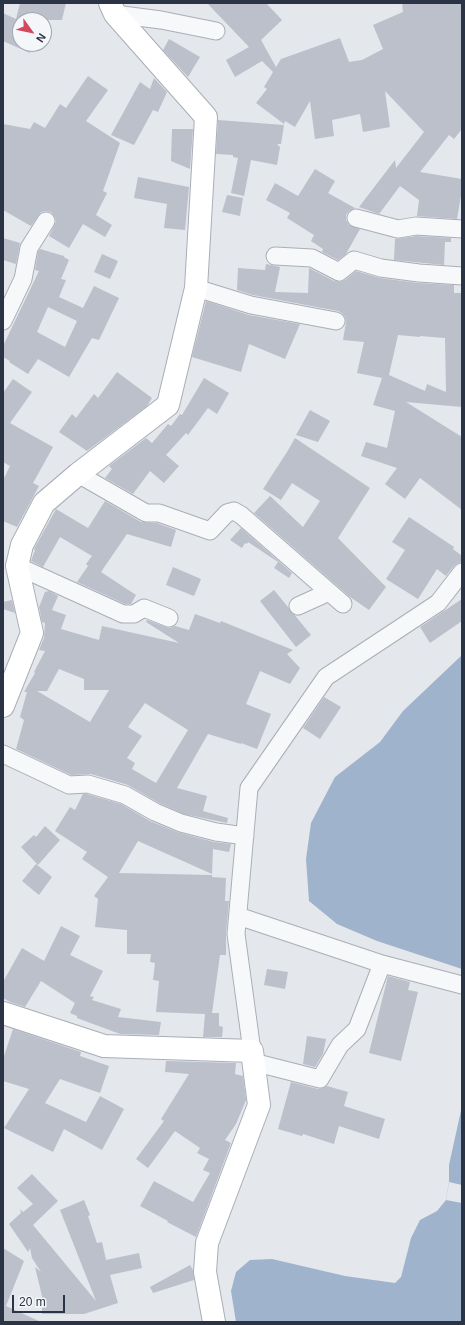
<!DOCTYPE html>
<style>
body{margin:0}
#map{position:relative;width:465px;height:1325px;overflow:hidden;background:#e4e7ec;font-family:Arial,sans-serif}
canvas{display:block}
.frame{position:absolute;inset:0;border:4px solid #2b3445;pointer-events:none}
.north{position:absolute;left:12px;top:12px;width:40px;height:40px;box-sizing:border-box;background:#f4f6f9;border:1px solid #a4a8b1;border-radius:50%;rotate:123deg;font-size:11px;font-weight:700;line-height:16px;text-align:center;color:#2b3445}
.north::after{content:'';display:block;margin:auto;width:14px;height:18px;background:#d1495b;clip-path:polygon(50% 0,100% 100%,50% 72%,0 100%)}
.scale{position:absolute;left:12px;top:1295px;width:53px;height:18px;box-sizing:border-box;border:2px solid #2b3445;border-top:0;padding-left:5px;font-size:12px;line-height:14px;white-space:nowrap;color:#2b3445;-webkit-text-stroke:3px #f4f6f9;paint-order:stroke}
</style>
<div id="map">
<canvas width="465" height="1325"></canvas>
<div class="frame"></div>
<div class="north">N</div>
<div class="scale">20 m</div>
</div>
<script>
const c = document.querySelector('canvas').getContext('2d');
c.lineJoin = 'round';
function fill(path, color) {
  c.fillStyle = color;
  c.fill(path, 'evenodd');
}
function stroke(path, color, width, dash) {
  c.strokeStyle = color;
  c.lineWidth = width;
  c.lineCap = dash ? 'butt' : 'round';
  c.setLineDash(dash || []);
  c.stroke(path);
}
fill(new Path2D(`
 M462,655V969L377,941L337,924L309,901L306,859L311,823L335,777L380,742L403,711Z
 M462,1106V1322H236L231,1291L236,1272L250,1260L272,1259L345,1276L395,1283L401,1277L411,1238L420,1220L437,1211L446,1200L449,1182V1165Z`), '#9fb4cc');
fill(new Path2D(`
 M449,1182L462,1185V1203L446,1200Z`), '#e4e7ec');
fill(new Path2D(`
 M20,3H66L62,20H45L44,21V20H20V44H34L30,53L3,41V13L16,19Z
 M207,3H266L282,20L261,40L276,67L281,59L340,38L349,62L362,60L383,49L373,25L403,12L402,3H462V129L454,139L449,135L420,172L462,179V190L457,219L417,216L419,200L400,186L379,214L359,207L395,160L396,168L424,132L385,91L390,127L363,132L360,114L332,120L334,136L315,139L310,101L295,127L285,121L284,124L256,103L267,89L264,87L273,72L262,61L235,77L226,60L249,47Z
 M169,39L200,57L188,77L163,50Z
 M88,76L108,90L86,121L120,143L103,191L107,193L96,215L112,225L105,237L83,224L69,248L49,236L56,222L55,217L51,212L46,211L41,212L31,226L3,210V124L30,129L34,122L45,128L60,104L66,108Z
 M154,78L167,92L158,112L153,110L134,145L111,135L140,82L150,89Z
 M218,120L284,125L281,144H277L280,147L277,165L251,160L244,196L231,193L238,158L233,157V155L216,154Z
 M172,129H193L190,169L171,161Z
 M315,169L335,181L328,193L355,208L349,211L346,215V220L349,225L360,229L346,254L338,260L322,252L323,249L311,241L314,235L287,218L290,213L266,200L275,183L298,196Z
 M138,177L189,187L185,230L164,228L167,204L134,198Z
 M227,195L243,198L240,216L222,212Z
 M416,236L451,238V242H445L444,265L394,260L395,239Z
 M3,238L20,243L16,264L3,260Z
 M40,249L64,256V257L69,260L61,279L66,280L59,297L83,308L94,286L119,298L99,340L92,338L69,377L38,359L28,374L9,362L10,361L3,357V346L39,271L35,270L38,252ZM48,307L77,321L65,347L37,332Z
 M102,254L118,261L110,279L94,272Z
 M266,264L280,267L275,292L308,293L309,268L334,281L340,282L345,280L356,271L380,278L418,283L454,285V293H461V308H462V407L406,402L462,437V510L420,478L405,499L385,484L397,468L361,456L366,442L387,448L395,411L373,405L382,378L357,373L364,342L343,340L346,322L345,317L342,313L338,311L253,295L237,290L238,268L265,270ZM398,335L420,337V336L445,338L446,392L427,384L425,391L389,375Z
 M206,301L249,315L300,324L285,359L249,344L241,372L192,357Z
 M117,372L152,398L147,406L87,451L59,432L72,414L76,418L94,394L98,398Z
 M204,378L229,393L217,414L208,408L188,435L186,433L166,455L179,466L164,483L150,471L133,494L105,478L112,469L109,466L146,438L152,443L168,424L171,426L180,414L182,415Z
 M13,379L32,392L10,423L53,447L33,483L39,486L17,527L3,521V480L10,466L3,462V393Z
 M310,410L330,421L318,442L296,435Z
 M295,438L370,488L338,538L386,587L369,610L350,597L254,513L270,496L303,527L320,501L292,483L281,500L263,489L287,452Z
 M105,501L141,522L157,523L176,530L171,547L127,534L101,572L136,595L131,604H125L77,582L88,566L86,564L92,556L60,537L43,567L31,561L35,550L34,549L56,509L88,528Z
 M409,517L454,547L453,549L462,556V562L458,563L454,566L446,576L437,569L418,599L386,579L405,550L392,542Z
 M241,528L292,573L289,578L274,568L278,562L248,542L247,544L245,543L242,548L230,540Z
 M173,567L201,579L194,596L166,585Z
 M274,590L311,635L296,647L260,601Z
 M49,591L58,596L52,610L66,615L61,629L99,640L102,626L179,643L146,622L147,620L166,627L170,628L175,626L189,630L195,614L220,623L221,621L293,650L287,654L300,668L290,684L260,671L246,704L271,714L257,749L241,743V744L208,734L177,788L207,796L203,811L228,818L227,823L184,814L159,803L128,785L91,774L71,775L16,749L24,720L20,717L27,692H24L35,673L34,672L45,651L39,650L44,638L45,623L42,622L39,607L45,592ZM59,669L84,679V690H109L90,722L37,691H47ZM145,703L188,730L156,783L132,769L135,763L127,758L142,736L128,727Z
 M462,599V621L430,643L420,627Z
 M12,600L15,613L3,609V602Z
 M324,697L341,707L320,739L303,728Z
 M83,794H87L121,804L150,821L177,832L214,842L231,844L229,852L213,849L212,874L138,841L119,873L212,875V877L226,878L225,901H229L226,933V955H220L212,1013H219V1026L223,1027L222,1037H203L205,1014L156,1012L159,981L153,980L155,963L150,962L151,954H127V930L95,927L98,899L94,896L108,877L82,859L87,852L55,831L70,807L75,810Z
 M45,826L60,840L38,865L21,847L34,835L36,837Z
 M36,864L52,877L39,895L22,881Z
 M61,926L80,936L70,955L103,971L90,996L94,997L92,1000L121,1009L118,1017L161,1022L159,1035L120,1034L77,1018V1016L70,1013L75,1003L41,981L25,1007L10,1002L3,998V982L22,948L44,961Z
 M267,969L288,972L285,989L264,985Z
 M388,976L410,982L408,990L418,992L401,1061L369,1053Z
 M13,1029L81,1052L80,1056L109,1066L100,1093L60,1079L45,1103L86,1122L100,1096L124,1109L102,1150L64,1129L53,1152L4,1128L29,1089L3,1081V1059Z
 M307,1036L326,1039L323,1054L315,1067L303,1064Z
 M166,1061L236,1063L235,1074L243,1076L246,1100L236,1124L225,1140L231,1143L196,1237L167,1222L168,1221L140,1206L154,1181L193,1202L210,1173L203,1170L209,1159L197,1153L200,1148L175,1131L148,1168L136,1159L164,1121L161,1119L189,1074L165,1072Z
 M291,1082L318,1089L323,1088L327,1086L348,1092L344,1106L385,1119L379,1139L339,1126L334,1144L303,1134L302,1136L278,1129Z
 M32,1174L58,1201L33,1225L96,1301L60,1210L84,1200L90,1215L88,1216L97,1243L102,1242L106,1260L139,1253L142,1268L110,1275L118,1303L84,1314H42V1296L35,1267L41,1272L32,1258L30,1248L28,1252L9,1224L21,1213L20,1209L23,1212L33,1204L17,1188Z
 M3,1248L24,1261L6,1306L41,1322H3Z
 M190,1265L193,1270L194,1280L153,1293L150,1287Z`), '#bbc0ca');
const street = new Path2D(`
 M115,14L161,20L216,31
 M356,218L398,229L416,226L462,229
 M275,256L312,258L339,272L354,260L381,268L419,273L462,276
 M196,288L251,305L336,321
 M3,321L23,279L29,248L46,221
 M78,474L146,513H159L210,531L227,513L234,511L241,515L343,604
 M17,566L123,614H134L144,608L169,618
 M298,606L329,592
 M3,754L69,785L88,784L125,795L155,812L181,823L216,832L245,836
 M238,916L382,964L357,1029L340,1045L320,1079L253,1062
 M382,964L462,985
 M252,1051L236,934L249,788L326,677L438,603L462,572`);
const secondary = new Path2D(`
 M3,706L32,633L17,566L22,545L44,503L78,474L168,405L196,288L206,117L115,14L110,3
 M3,1013L104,1046L252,1051L259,1105L207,1243L205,1272L214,1322`);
stroke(street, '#a9aeb7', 19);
stroke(secondary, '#a9aeb7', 24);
stroke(street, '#f7f8fa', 17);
stroke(secondary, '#fff', 22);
</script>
